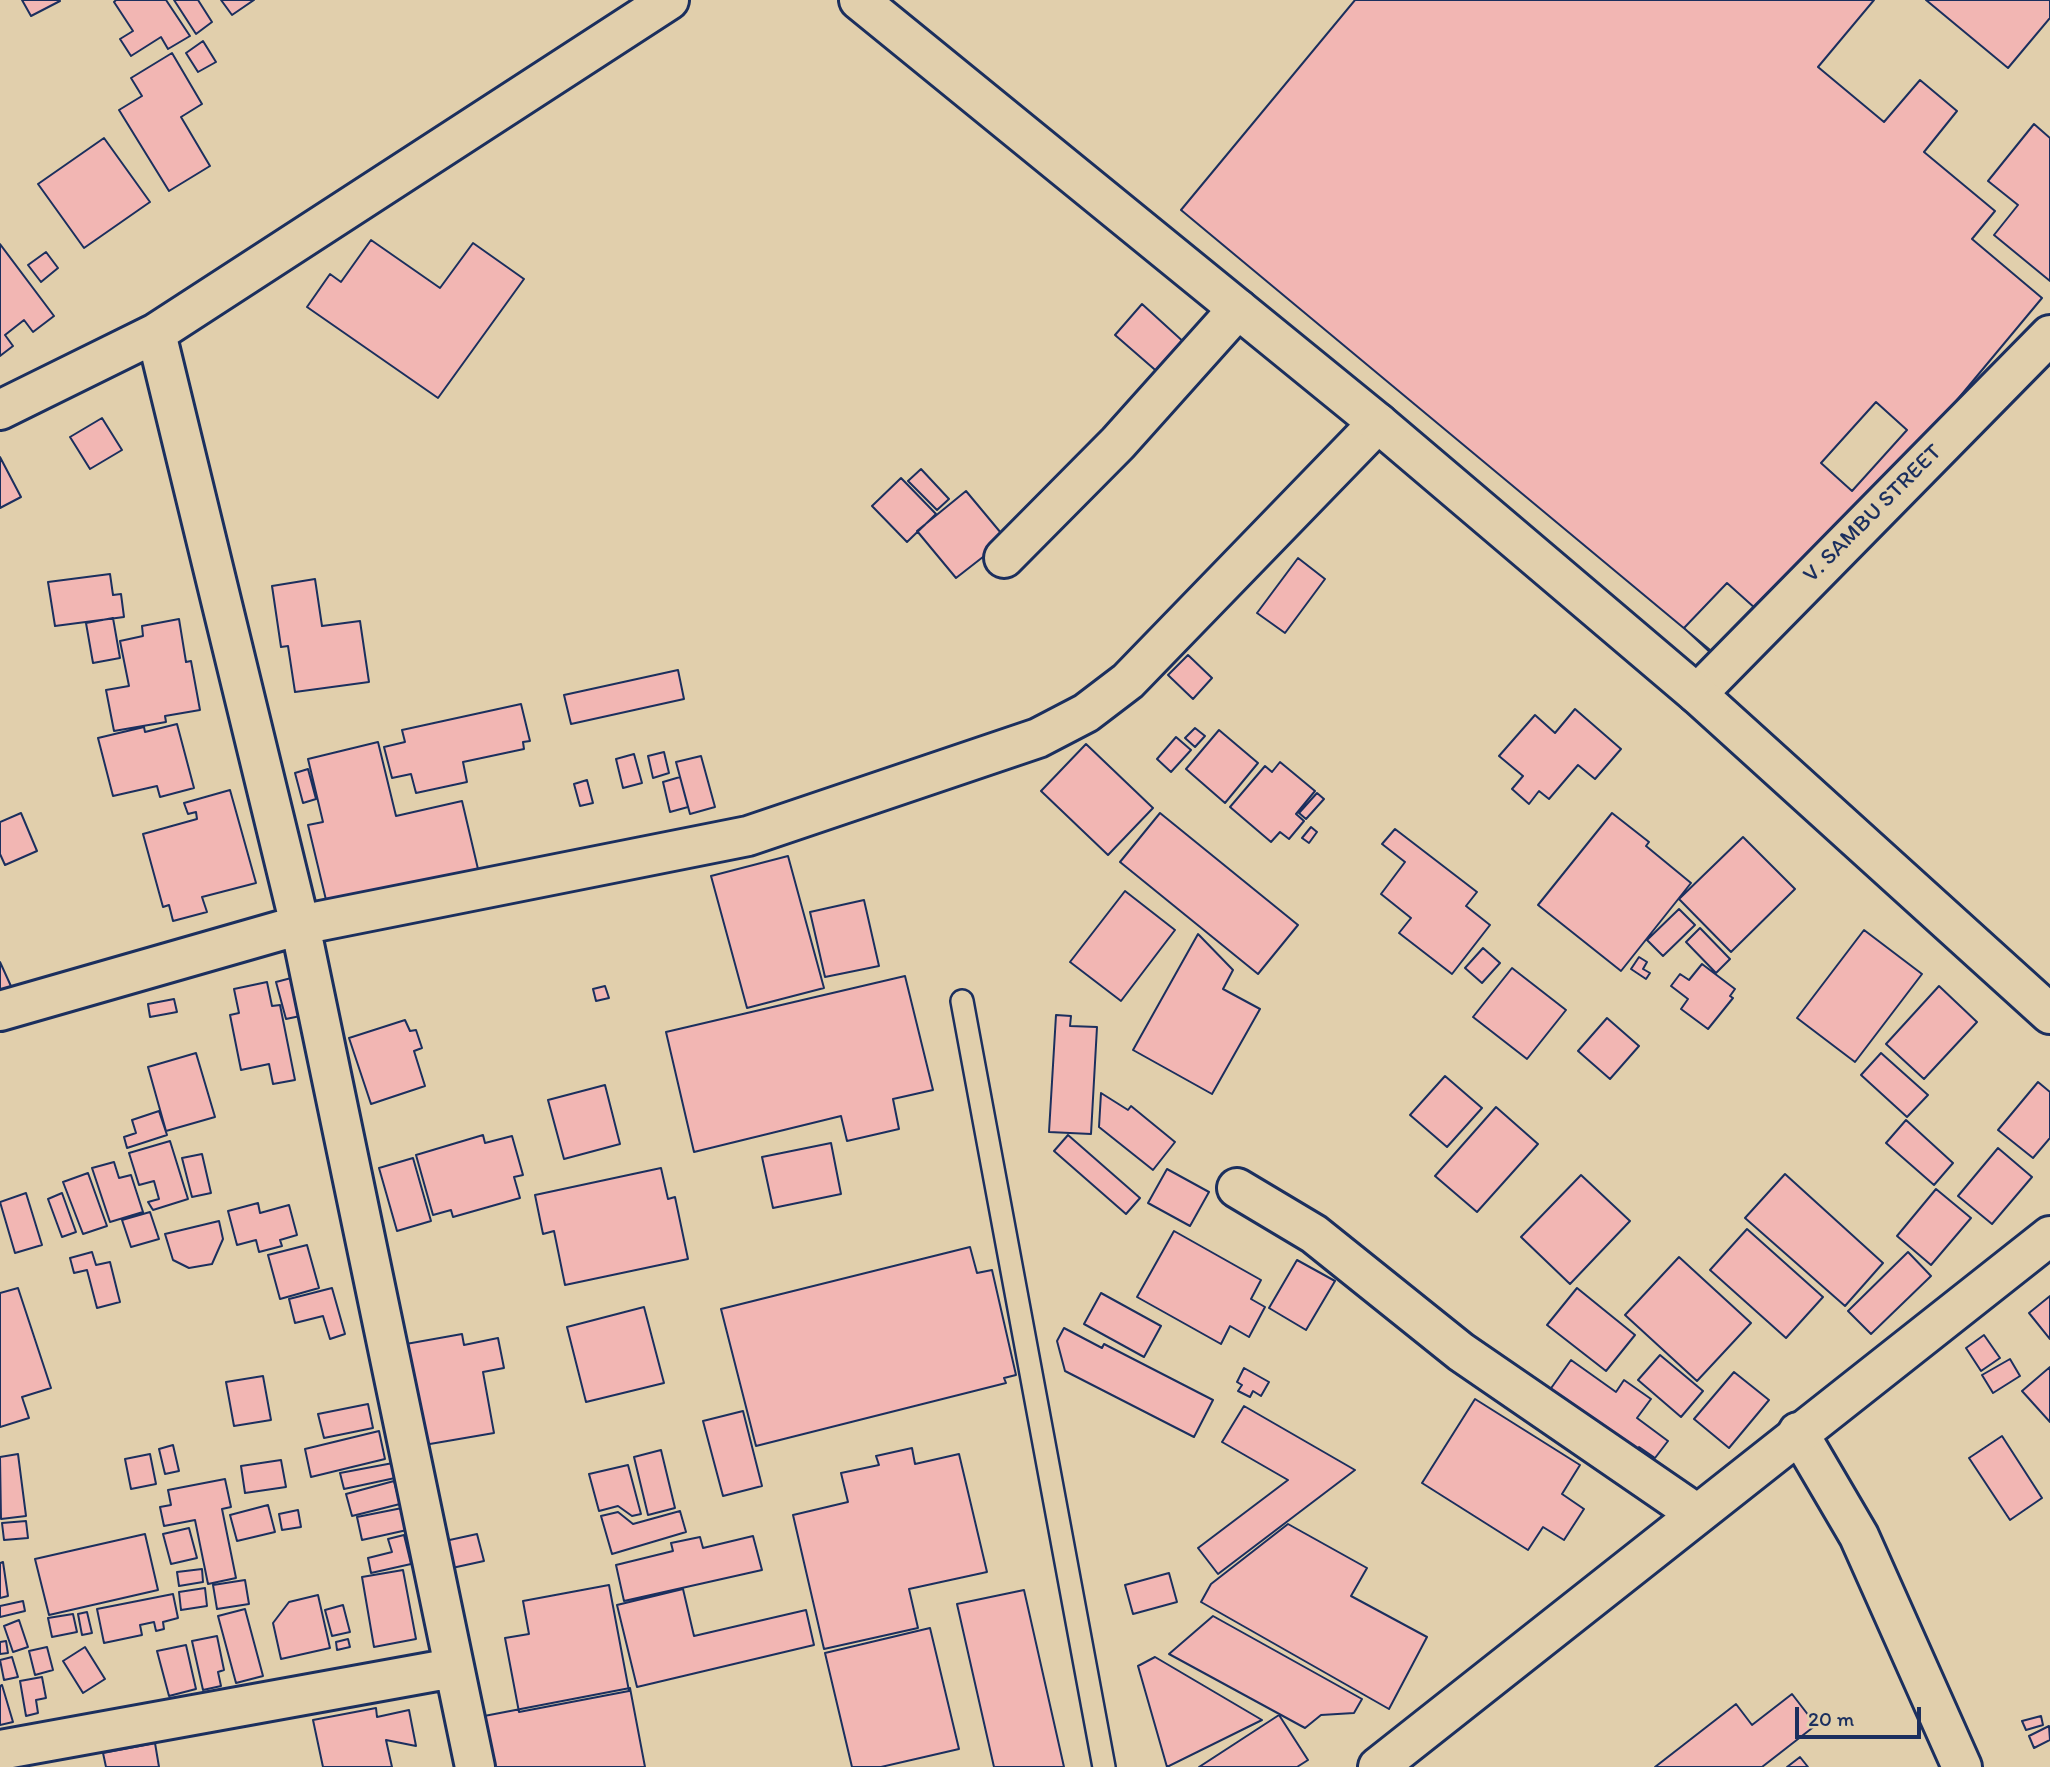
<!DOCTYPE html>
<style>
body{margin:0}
#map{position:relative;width:2050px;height:1767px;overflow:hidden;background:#e1cfac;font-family:Itim,sans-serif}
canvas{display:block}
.scale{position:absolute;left:1795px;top:1707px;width:126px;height:32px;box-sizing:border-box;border:4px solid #1b2f5e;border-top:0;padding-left:9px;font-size:21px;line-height:24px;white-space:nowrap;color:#1b2f5e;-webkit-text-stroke:5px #e1cfac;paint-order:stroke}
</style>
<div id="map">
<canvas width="2050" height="1767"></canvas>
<div class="scale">20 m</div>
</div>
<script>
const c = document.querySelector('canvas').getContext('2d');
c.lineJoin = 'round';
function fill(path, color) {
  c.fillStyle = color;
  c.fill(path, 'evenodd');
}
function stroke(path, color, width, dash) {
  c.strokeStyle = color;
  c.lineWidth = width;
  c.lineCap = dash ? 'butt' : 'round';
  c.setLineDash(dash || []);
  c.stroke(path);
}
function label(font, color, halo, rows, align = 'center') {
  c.font = font + ' Itim,sans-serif';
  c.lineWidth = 5;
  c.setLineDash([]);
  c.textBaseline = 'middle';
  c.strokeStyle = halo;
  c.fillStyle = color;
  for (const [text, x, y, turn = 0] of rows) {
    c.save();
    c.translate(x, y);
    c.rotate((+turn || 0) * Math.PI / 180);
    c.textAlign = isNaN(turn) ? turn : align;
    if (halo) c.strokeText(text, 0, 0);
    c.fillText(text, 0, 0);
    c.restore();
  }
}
const building = new Path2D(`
 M22,0H59L60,1L31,16Z
 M116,0H166L190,36L168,49L161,37L131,56L120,39L133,31L114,2Z
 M174,0H198L212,22L196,34Z
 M221,0H254L232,15Z
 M1355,0H1874L1818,67L1884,122L1920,80L1957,111L1924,152L1995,211L1972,239L2042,298L1733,669L1181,210Z
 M1926,0H2050V18L2008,68Z
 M203,41L216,62L198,72L186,53Z
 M172,53L202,104L181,117L210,166L169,191L119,110L142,96L131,78Z
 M2034,124L2050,138V281L1994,235L2018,205L1988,181Z
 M104,138L150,202L84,248L38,184Z
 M371,240L440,288L473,243L524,279L438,398L307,307L330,274L341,282Z
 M0,244L54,316L33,332L24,320L5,335L13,346L0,356Z
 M46,252L58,268L41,282L28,265Z
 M1142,304L1187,345L1161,375L1115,335Z
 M1876,402L1907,430L1852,491L1821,463Z
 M102,418L122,450L90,469L70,437Z
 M0,457L21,497L0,508Z
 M921,469L949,499L937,510L908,481Z
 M901,478L936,514L907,542L872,506Z
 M966,491L1006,539L956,578L917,531Z
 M1298,558L1325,579L1285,633L1257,613Z
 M110,574L113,595L121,594L124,617L55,626L48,582Z
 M315,579L322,626L360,621L369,682L295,692L288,646L281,647L272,586Z
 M1727,583L1756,609L1713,655L1684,628Z
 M113,618L120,658L93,663L86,623Z
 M179,619L186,662L191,661L200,710L165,716L166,722L114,731L106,690L129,686L120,641L143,636L142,626Z
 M1188,655L1212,678L1193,699L1168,675Z
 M678,670L684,699L571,724L564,695Z
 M521,704L530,741L523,742L524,749L463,762L467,782L416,793L411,774L392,778L384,747L405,742L402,730Z
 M1575,709L1621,749L1595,779L1578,765L1549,799L1539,791L1529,804L1512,789L1523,776L1499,756L1535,715L1555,733Z
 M177,724L194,788L160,797L157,786L113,796L98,738L144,727L145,732Z
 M1195,728L1205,736L1195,747L1185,738Z
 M1219,730L1258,763L1225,803L1186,769Z
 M1176,737L1191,750L1171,772L1157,759Z
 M378,742L396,816L462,801L478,869L327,904L308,825L323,822L308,759Z
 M1086,744L1153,808L1108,855L1041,791Z
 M664,752L669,773L653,778L648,756Z
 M634,754L642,783L623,788L616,759Z
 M701,756L715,807L690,814L676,762Z
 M1280,762L1315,791L1296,814L1304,821L1289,839L1280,832L1271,842L1230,807L1265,766L1272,772Z
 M308,769L316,799L303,803L295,773Z
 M680,777L688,807L670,812L663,782Z
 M587,780L593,803L580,806L574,784Z
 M230,790L256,883L202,897L207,912L173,921L169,905L163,907L143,834L197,819L196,812L188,814L184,803Z
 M1317,793L1324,799L1306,819L1299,813Z
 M21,813L37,851L5,865L0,854V822Z
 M1160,813L1298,925L1258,974L1120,862Z
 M1612,813L1649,842L1646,846L1691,883L1621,971L1538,905Z
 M1311,827L1317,832L1309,843L1302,838Z
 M1395,829L1477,892L1466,906L1490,925L1452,974L1399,933L1411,918L1381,894L1405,862L1382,844Z
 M1743,837L1795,889L1731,952L1679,899Z
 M788,856L824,988L747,1008L711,876Z
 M1125,891L1175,930L1121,1001L1070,962Z
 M864,900L879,966L825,977L810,912Z
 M1679,909L1695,925L1663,956L1647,940Z
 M1700,928L1730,959L1716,973L1686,942Z
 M1864,930L1922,974L1855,1062L1797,1018Z
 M1198,934L1233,970L1223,989L1260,1009L1212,1094L1133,1050Z
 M1483,948L1500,963L1482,983L1465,968Z
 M1639,957L1647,962L1643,969L1650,973L1646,979L1631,969Z
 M0,962L15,995L0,1001Z
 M1702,964L1735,989L1730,996L1733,998L1708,1029L1681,1009L1688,999L1671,986L1680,974L1689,980Z
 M1512,968L1566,1010L1527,1059L1473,1017Z
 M905,976L933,1090L893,1099L899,1129L847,1141L841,1116L694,1152L666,1032Z
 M295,977L305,1015L286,1019L276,982Z
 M267,982L272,1006L280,1005L295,1080L273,1084L269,1064L241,1070L230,1015L239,1013L234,989Z
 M605,986L609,998L596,1001L593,989Z
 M1939,986L1977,1022L1924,1079L1886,1044Z
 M174,999L177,1012L150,1017L148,1004Z
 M1056,1015L1071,1016L1070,1026L1097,1027L1091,1134L1049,1132Z
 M1607,1018L1639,1046L1610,1079L1578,1051Z
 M405,1020L410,1031L416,1030L422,1048L414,1051L425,1086L371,1104L349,1038Z
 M196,1053L215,1117L166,1131L148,1067Z
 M1881,1053L1928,1095L1907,1117L1861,1075Z
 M1445,1076L1482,1108L1447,1147L1410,1115Z
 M2038,1082L2050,1092V1138L2033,1158L1998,1130Z
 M605,1085L620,1144L564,1159L548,1100Z
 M1101,1093L1128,1110L1131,1106L1175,1142L1153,1170L1099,1127Z
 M1496,1107L1538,1144L1477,1212L1435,1176Z
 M159,1111L167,1135L127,1148L124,1137L136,1133L132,1120Z
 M1906,1120L1953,1163L1934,1185L1886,1143Z
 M483,1135L485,1143L512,1136L523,1175L514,1177L520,1198L453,1217L451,1210L433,1215L416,1155Z
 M1068,1135L1140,1198L1126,1214L1054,1151Z
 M170,1141L188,1199L153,1210L148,1202L159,1199L154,1181L139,1185L129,1153Z
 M831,1143L841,1194L773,1208L762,1157Z
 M1998,1148L2032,1177L1992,1224L1958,1196Z
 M202,1154L211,1193L192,1197L182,1158Z
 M413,1158L431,1221L397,1231L379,1168Z
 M114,1162L119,1178L131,1175L143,1212L110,1222L92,1168Z
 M661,1168L668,1199L675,1197L688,1259L565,1285L554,1231L543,1234L535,1195Z
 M1167,1169L1209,1192L1190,1226L1148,1203Z
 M88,1173L107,1226L83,1234L63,1182Z
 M1785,1174L1883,1263L1845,1306L1745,1218Z
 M1581,1175L1630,1221L1570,1284L1521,1237Z
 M1936,1189L1971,1218L1931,1265L1897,1236Z
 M26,1193L42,1245L15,1253L0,1202Z
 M62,1193L76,1232L62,1237L48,1199Z
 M258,1203L260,1213L289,1205L297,1235L280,1240L282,1246L259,1252L256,1240L237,1245L228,1211Z
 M150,1212L159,1239L131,1247L122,1220Z
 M219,1221L223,1239L212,1264L189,1268L173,1260L165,1234Z
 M1747,1229L1823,1297L1786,1338L1710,1270Z
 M1174,1231L1261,1280L1251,1299L1265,1307L1249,1337L1230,1326L1221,1344L1137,1297Z
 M307,1245L319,1288L280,1299L268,1255Z
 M970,1247L977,1273L992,1270L1016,1375L1004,1378L1006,1383L756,1446L721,1309Z
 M92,1252L96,1265L110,1262L120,1302L97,1308L87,1270L74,1273L70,1258Z
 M1908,1252L1931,1276L1871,1334L1848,1311Z
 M1679,1257L1751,1323L1697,1381L1625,1315Z
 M1297,1260L1335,1281L1306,1330L1269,1308Z
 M18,1288L51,1388L22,1397L29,1418L0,1427V1293Z
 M332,1288L345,1334L330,1339L323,1316L295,1323L289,1299Z
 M1577,1288L1635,1335L1606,1371L1547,1325Z
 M1101,1293L1161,1326L1144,1357L1084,1324Z
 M2050,1296V1339L2029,1313Z
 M644,1307L664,1383L586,1402L567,1327Z
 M1064,1328L1102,1348L1104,1344L1213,1400L1194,1437L1065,1371L1057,1341Z
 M462,1334L464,1345L498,1338L504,1368L483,1372L494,1433L424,1445L406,1344Z
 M1984,1335L2000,1358L1981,1371L1966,1348Z
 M1660,1355L1703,1391L1681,1417L1638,1380Z
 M2010,1359L2020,1376L1993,1393L1982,1375Z
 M1571,1360L1616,1392L1624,1380L1651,1399L1637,1418L1668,1441L1655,1458L1639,1447L1628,1462L1542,1401Z
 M2050,1367V1422L2022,1391Z
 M1244,1368L1269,1382L1261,1396L1253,1391L1250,1397L1238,1391L1242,1385L1237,1382Z
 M1734,1372L1769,1400L1729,1448L1694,1419Z
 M263,1376L271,1420L234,1426L226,1382Z
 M1475,1399L1580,1465L1562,1494L1584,1509L1564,1540L1543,1527L1528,1550L1422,1483Z
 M368,1404L373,1428L324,1438L318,1414Z
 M1244,1406L1355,1470L1218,1574L1198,1548L1288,1480L1222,1442Z
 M743,1411L762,1486L723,1496L703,1421Z
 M379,1431L385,1459L311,1477L305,1449Z
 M2002,1436L2042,1498L2010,1520L1969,1458Z
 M173,1445L179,1471L165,1474L159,1449Z
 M912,1448L915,1464L959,1454L987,1572L909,1589L918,1628L824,1649L793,1515L848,1502L841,1473L879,1465L876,1456Z
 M661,1450L675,1508L648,1515L634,1457Z
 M18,1454L26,1516L1,1519L0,1457Z
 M150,1454L156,1484L131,1489L125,1459Z
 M281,1460L286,1487L245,1493L241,1466Z
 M393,1463L395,1478L344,1489L340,1473Z
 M628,1465L641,1514L632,1516L618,1506L599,1511L589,1474Z
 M225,1479L231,1507L222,1509L236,1578L208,1584L195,1520L164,1526L160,1507L171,1505L168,1490Z
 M394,1481L400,1504L352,1516L346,1494Z
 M268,1505L275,1532L237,1541L230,1515Z
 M402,1508L407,1530L362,1540L357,1517Z
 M298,1510L301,1527L282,1530L279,1514Z
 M680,1511L686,1532L612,1554L601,1516L618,1512L633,1524Z
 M26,1521L28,1538L4,1540L2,1523Z
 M1288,1524L1367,1568L1351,1596L1427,1637L1389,1709L1201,1602L1211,1584Z
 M189,1528L197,1558L171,1564L163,1534Z
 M145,1534L158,1590L49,1615L35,1559Z
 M477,1534L484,1561L452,1568L445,1541Z
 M404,1535L411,1564L371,1573L368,1558L392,1552L388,1539Z
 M753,1536L762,1570L624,1601L616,1565L673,1551L671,1543L700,1537L703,1548Z
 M3,1562L8,1596L0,1598V1563Z
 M202,1569L203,1582L179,1586L177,1572Z
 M403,1570L416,1639L374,1647L362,1577Z
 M1169,1573L1177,1602L1133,1614L1125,1585Z
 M245,1580L249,1604L217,1609L213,1585Z
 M609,1585L629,1691L519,1712L505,1638L529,1634L523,1601Z
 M205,1588L207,1606L181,1610L179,1592Z
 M683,1589L694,1636L806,1610L814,1645L637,1687L617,1605Z
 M1024,1590L1064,1767H994L957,1604Z
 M173,1594L178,1618L163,1622L164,1629L156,1631L154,1622L140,1625L142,1635L104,1643L97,1609Z
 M318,1595L330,1648L281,1659L273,1623L289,1602Z
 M23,1601L25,1611L0,1617V1606Z
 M343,1605L350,1632L332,1636L325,1610Z
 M245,1609L263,1676L236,1683L218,1616Z
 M87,1612L92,1633L82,1635L78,1614Z
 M73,1614L77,1632L52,1637L48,1618Z
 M1213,1616L1362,1699L1354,1713L1321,1715L1305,1728L1169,1654Z
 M19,1620L28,1647L13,1652L4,1626Z
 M930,1628L959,1749L881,1767H852L825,1653Z
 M217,1636L224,1670L218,1672L221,1686L203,1690L192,1641Z
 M348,1639L350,1647L337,1650L336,1642Z
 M6,1641L8,1653L0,1654V1642Z
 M186,1645L196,1689L169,1696L157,1651Z
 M47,1647L53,1670L35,1675L29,1651Z
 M85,1647L105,1679L83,1693L63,1661Z
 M12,1657L18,1677L4,1680L0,1660Z
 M1155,1657L1262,1720L1167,1767L1138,1666Z
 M42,1677L46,1698L36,1700L38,1713L26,1716L20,1681Z
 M2,1685L13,1722L0,1725V1686Z
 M630,1688L645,1767H489L479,1717Z
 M1792,1694L1816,1725L1762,1767H1655L1736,1704L1752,1725Z
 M376,1708L377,1717L409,1710L416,1746L386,1740L392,1767H323L313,1720Z
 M1279,1715L1308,1760L1297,1767H1199Z
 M2041,1716L2043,1725L2026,1730L2022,1721Z
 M2049,1726L2050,1740L2034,1748L2029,1736Z
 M155,1743L159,1767H106L103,1753Z
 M1800,1757L1808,1767H1787Z`);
fill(building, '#f2b6b3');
stroke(building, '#1b2f5e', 2);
const lane = new Path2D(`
 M962,1001L1104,1767`);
const street = new Path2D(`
 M156,333L300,925L475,1767
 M0,410L156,333L669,0
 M1004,558L1118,443L1238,309
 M1697,694L2050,335
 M0,1011L300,925L748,836L1038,738L1086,713L1128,681L1378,423
 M1237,1188L1314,1234L1461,1352L1697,1514
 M1798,1432L1859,1536L1962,1767
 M0,1750L453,1668`);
const secondary = new Path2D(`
 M859,0L1378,423L1697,694L2050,1014
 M1378,1767L2050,1236`);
stroke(lane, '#1b2f5e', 26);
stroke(street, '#1b2f5e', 44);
stroke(secondary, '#1b2f5e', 44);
stroke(lane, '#e1cfac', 21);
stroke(street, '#e1cfac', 38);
stroke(secondary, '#e1cfac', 38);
label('23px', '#1b2f5e', '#e1cfac', [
 ["V. SAMBU STREET",1873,514,-45]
]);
</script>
